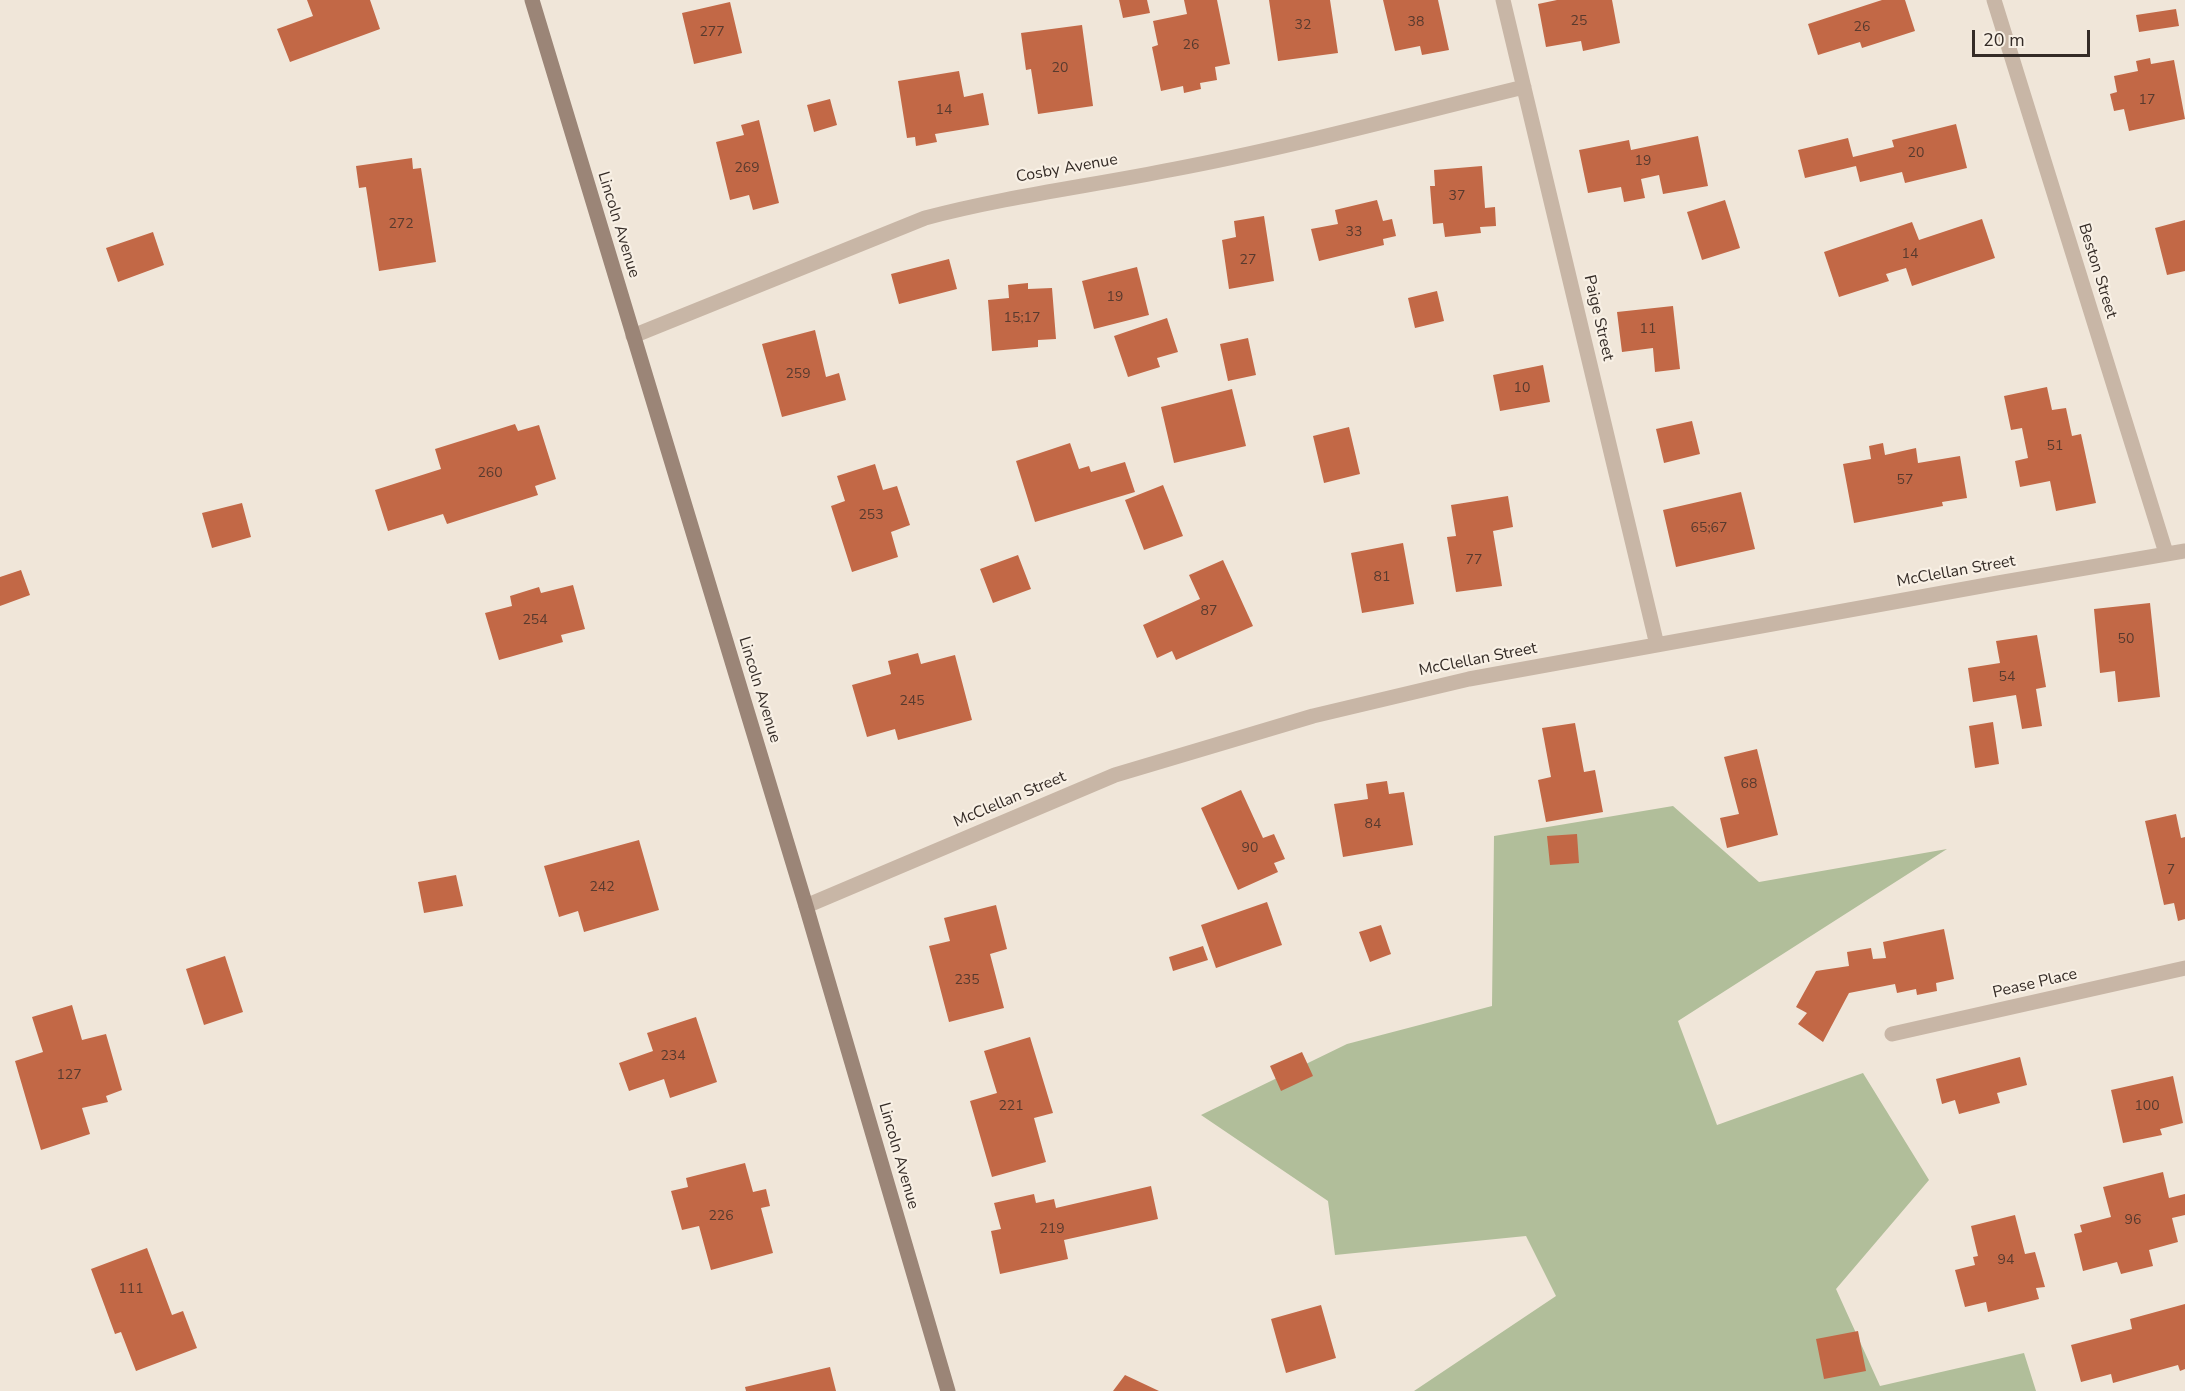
<!DOCTYPE html>
<style>
body{margin:0}
#map{position:relative;width:2185px;height:1391px;overflow:hidden;background:#f0e6d9;font-family:"Nunito Sans",sans-serif}
canvas{display:block}
.scale{position:absolute;left:1972px;top:30px;width:118px;height:27px;box-sizing:border-box;border:3px solid #342b26;border-top:0;padding-left:8px;font-size:18px;line-height:21px;white-space:nowrap;color:#342b26;-webkit-text-stroke:4px #f8f0e5;paint-order:stroke}
</style>
<div id="map">
<canvas width="2185" height="1391"></canvas>
<div class="scale">20 m</div>
</div>
<script>
const c = document.querySelector('canvas').getContext('2d');
c.lineJoin = 'round';
function fill(path, color) {
  c.fillStyle = color;
  c.fill(path, 'evenodd');
}
function stroke(path, color, width, dash) {
  c.strokeStyle = color;
  c.lineWidth = width;
  c.lineCap = dash ? 'butt' : 'round';
  c.setLineDash(dash || []);
  c.stroke(path);
}
function label(font, color, halo, rows, align = 'center') {
  c.font = font + ' "Nunito Sans",sans-serif';
  c.lineWidth = 4.5;
  c.setLineDash([]);
  c.textBaseline = 'middle';
  c.strokeStyle = halo;
  c.fillStyle = color;
  for (const [text, x, y, turn = 0] of rows) {
    c.save();
    c.translate(x, y);
    c.rotate((+turn || 0) * Math.PI / 180);
    c.textAlign = isNaN(turn) ? turn : align;
    if (halo) c.strokeText(text, 0, 0);
    c.fillText(text, 0, 0);
    c.restore();
  }
}
fill(new Path2D(`
 M1673,806L1759,882L1947,849L1678,1021L1717,1125L1863,1073L1929,1180L1836,1289L1880,1386L2024,1353L2036,1391H1414L1556,1296L1526,1236L1335,1255L1328,1201L1201,1115L1347,1044L1492,1006L1494,836Z`), '#b1be9a');
fill(new Path2D(`
 M307,0H370L380,29L290,62L277,29L313,16Z
 M1119,0H1147L1150,13L1123,18Z
 M1184,0H1217L1230,64L1215,67L1217,80L1200,83L1201,89L1184,93L1183,86L1161,91L1152,47L1158,45L1153,21L1187,14Z
 M1269,0H1330L1338,53L1278,61Z
 M1383,0H1438L1449,50L1422,55L1420,46L1395,51Z
 M1557,0H1612L1620,43L1583,51L1581,41L1546,47L1538,4Z
 M1882,0H1905L1915,31L1862,48L1860,42L1818,55L1808,24Z
 M730,2L742,53L694,64L682,13Z
 M2176,9L2179,26L2139,32L2136,15Z
 M1082,25L1093,106L1038,114L1031,69L1026,70L1021,33Z
 M2150,58L2151,64L2174,60L2185,119L2129,131L2124,109L2114,111L2110,94L2117,92L2114,76L2138,71L2136,61Z
 M959,71L964,97L983,93L989,125L935,134L937,142L916,146L915,137L907,138L898,81Z
 M830,99L837,125L814,132L807,105Z
 M759,120L779,203L753,210L749,195L730,200L716,142L744,135L741,125Z
 M1956,124L1967,168L1905,183L1902,172L1860,182L1856,166L1805,178L1798,150L1848,138L1853,157L1894,147L1892,140Z
 M1698,136L1708,186L1663,194L1659,175L1641,179L1645,198L1624,202L1621,187L1588,193L1579,150L1629,140L1631,150Z
 M412,158L413,169L421,168L436,262L379,271L366,187L359,188L356,166Z
 M1482,166L1485,208L1495,207L1496,226L1480,227L1481,233L1445,237L1443,223L1433,224L1430,186H1435L1434,170Z
 M1377,200L1383,221L1392,219L1396,236L1383,239L1384,245L1319,261L1311,229L1338,224L1335,210Z
 M1725,200L1740,248L1702,260L1687,212Z
 M1264,216L1274,281L1229,289L1222,240L1236,237L1234,221Z
 M1982,219L1995,258L1912,286L1906,268L1886,274L1889,281L1839,297L1824,252L1912,222L1919,240Z
 M2185,220V271L2167,275L2155,228Z
 M153,232L164,265L118,282L106,248Z
 M949,259L957,289L899,304L891,274Z
 M1137,267L1149,315L1094,329L1082,281Z
 M1028,283V289L1052,288L1056,339L1038,340V347L992,351L988,300L1009,298L1008,285Z
 M1437,291L1444,321L1415,328L1408,298Z
 M1673,306L1680,369L1655,372L1653,348L1622,352L1617,312Z
 M1167,318L1178,352L1157,358L1160,367L1128,377L1114,336Z
 M815,330L826,377L839,373L846,400L782,417L762,344Z
 M1248,338L1256,375L1228,381L1220,344Z
 M1543,365L1550,402L1500,411L1493,375Z
 M2047,387L2052,410L2066,408L2072,436L2081,434L2096,503L2056,511L2050,481L2020,487L2015,461L2028,458L2022,428L2011,430L2004,396Z
 M1232,389L1246,446L1174,463L1161,407Z
 M1692,421L1700,454L1664,463L1656,429Z
 M515,424L518,431L539,425L556,479L535,486L538,495L447,524L443,514L388,531L375,490L441,469L435,449Z
 M1349,427L1360,474L1324,483L1313,436Z
 M1070,443L1079,469L1089,466L1091,472L1125,462L1135,492L1035,522L1016,461Z
 M1883,443L1885,455L1916,448L1918,463L1960,456L1967,498L1942,502L1943,506L1854,523L1843,464L1871,459L1869,446Z
 M875,464L883,490L897,486L910,525L891,532L898,557L852,572L831,506L845,501L837,476Z
 M1163,485L1183,536L1144,550L1125,500Z
 M1741,492L1755,549L1676,567L1663,510Z
 M1508,496L1513,527L1493,531L1502,586L1456,592L1447,537L1456,536L1451,505Z
 M242,503L251,537L212,548L202,513Z
 M1403,543L1414,604L1362,613L1351,553Z
 M1018,555L1031,589L993,603L980,569Z
 M1223,560L1253,626L1176,660L1172,651L1157,658L1143,625L1200,599L1189,575Z
 M21,570L30,595L0,606V577Z
 M573,585L585,629L561,635L563,642L499,660L485,613L512,606L510,596L539,587L541,593Z
 M2150,603L2160,697L2118,702L2115,671L2100,673L2094,609Z
 M2037,635L2046,687L2036,689L2042,726L2022,729L2016,695L1973,702L1968,668L2000,663L1996,641Z
 M918,653L921,664L955,655L972,720L898,740L895,729L867,737L852,685L891,674L888,661Z
 M1993,722L1999,764L1975,768L1969,726Z
 M1575,723L1584,772L1595,770L1603,812L1546,822L1538,780L1551,777L1542,728Z
 M1757,749L1778,835L1727,848L1720,818L1739,814L1724,757Z
 M1387,781L1389,794L1404,792L1413,845L1343,857L1334,804L1368,799L1366,784Z
 M1241,790L1263,838L1274,834L1285,859L1274,863L1278,872L1238,890L1201,808Z
 M2176,814L2181,838L2185,837V919L2178,921L2174,903L2164,905L2145,821Z
 M1577,834L1579,863L1550,865L1547,836Z
 M639,840L659,910L584,932L578,911L559,917L544,866Z
 M456,875L463,906L424,913L418,882Z
 M1267,902L1282,945L1216,968L1201,925Z
 M996,905L1007,949L990,954L1004,1008L949,1022L929,946L950,941L944,918Z
 M1381,925L1391,954L1370,962L1359,932Z
 M1944,929L1954,979L1936,983L1937,991L1917,995L1916,989L1897,993L1895,984L1849,993L1823,1042L1798,1024L1807,1013L1796,1007L1816,971L1849,966L1847,952L1871,948L1873,959L1886,958L1883,942Z
 M1203,946L1208,960L1173,971L1169,957Z
 M225,956L243,1012L204,1025L186,969Z
 M72,1005L82,1040L106,1034L122,1090L106,1096L108,1102L82,1108L90,1134L41,1150L15,1061L43,1052L32,1017Z
 M696,1017L717,1082L670,1098L664,1079L629,1091L619,1063L653,1051L647,1033Z
 M1030,1037L1053,1113L1034,1118L1046,1162L992,1177L970,1101L997,1093L984,1051Z
 M1302,1052L1313,1076L1281,1091L1270,1066Z
 M2020,1057L2027,1085L1997,1093L2000,1103L1959,1114L1955,1100L1942,1104L1936,1079Z
 M2173,1076L2183,1123L2160,1129L2162,1135L2123,1143L2111,1090Z
 M745,1163L753,1192L766,1189L770,1206L761,1208L773,1253L711,1270L699,1226L682,1230L671,1191L688,1187L686,1178Z
 M2163,1172L2169,1198L2185,1194V1215L2172,1218L2178,1242L2149,1250L2153,1266L2121,1274L2117,1262L2083,1271L2074,1234L2082,1232L2080,1225L2111,1217L2103,1187Z
 M1151,1186L1158,1219L1064,1240L1068,1259L1000,1274L991,1231L1001,1229L994,1203L1034,1194L1036,1203L1054,1199L1056,1208Z
 M2015,1215L2025,1254L2035,1252L2045,1287L2036,1288L2039,1299L1988,1312L1986,1302L1965,1307L1955,1270L1975,1265L1973,1257L1978,1256L1971,1226Z
 M147,1248L172,1315L183,1311L197,1348L136,1371L121,1332L115,1334L91,1269Z
 M2185,1304V1369L2180,1371L2178,1365L2113,1383L2111,1374L2081,1382L2071,1345L2132,1329L2130,1319Z
 M1321,1305L1336,1358L1286,1373L1271,1319Z
 M1858,1331L1866,1371L1824,1379L1816,1339Z
 M830,1367L836,1391H746L745,1387Z
 M1125,1375L1159,1391H1113Z`), '#c26846');
stroke(new Path2D(`
 M1503,0L1657,645
 M1994,0L2166,553
 M633,336L925,218C1008,196 1091,186 1175,169C1292,147 1408,115 1524,87
 M806,906L1115,775L1313,716L1469,679L1998,583L2185,551
 M1892,1034L2185,968`), '#c8b6a6', 15);
stroke(new Path2D(`
 M532,0L806,906L948,1391`), '#9b8577', 15);
label('14px', '#583a2e', null, [
 ["25",1579,22],
 ["38",1416,23],
 ["32",1303,26],
 ["26",1862,28],
 ["277",712,33],
 ["26",1191,46],
 ["20",1060,69],
 ["17",2147,101],
 ["14",944,111],
 ["20",1916,154],
 ["19",1643,162],
 ["269",747,169],
 ["37",1457,197],
 ["272",401,225],
 ["33",1354,233],
 ["14",1910,255],
 ["27",1248,261],
 ["19",1115,298],
 ["15;17",1022,319],
 ["11",1648,330],
 ["259",798,375],
 ["10",1522,389],
 ["51",2055,447],
 ["260",490,474],
 ["57",1905,481],
 ["253",871,516],
 ["65;67",1709,529],
 ["77",1474,561],
 ["81",1382,578],
 ["87",1209,612],
 ["254",535,621],
 ["50",2126,640],
 ["54",2007,678],
 ["245",912,702],
 ["68",1749,785],
 ["84",1373,825],
 ["90",1250,849],
 ["7",2171,871],
 ["242",602,888],
 ["235",967,981],
 ["234",673,1057],
 ["127",69,1076],
 ["221",1011,1107],
 ["100",2147,1107],
 ["226",721,1217],
 ["96",2133,1221],
 ["219",1052,1230],
 ["94",2006,1261],
 ["111",131,1290]
]);
label('16px', '#342b26', '#f8f0e5', [
 ["Cosby Avenue",1067,169,-10],
 ["Lincoln Avenue",618,225,73],
 ["Beston Street",2097,271,73],
 ["Paige Street",1598,318,77],
 ["McClellan Street",1956,572,-10],
 ["McClellan Street",1478,660,-11],
 ["Lincoln Avenue",759,690,73],
 ["McClellan Street",1010,800,-23],
 ["Pease Place",2035,984,-13],
 ["Lincoln Avenue",898,1156,74]
]);
</script>
